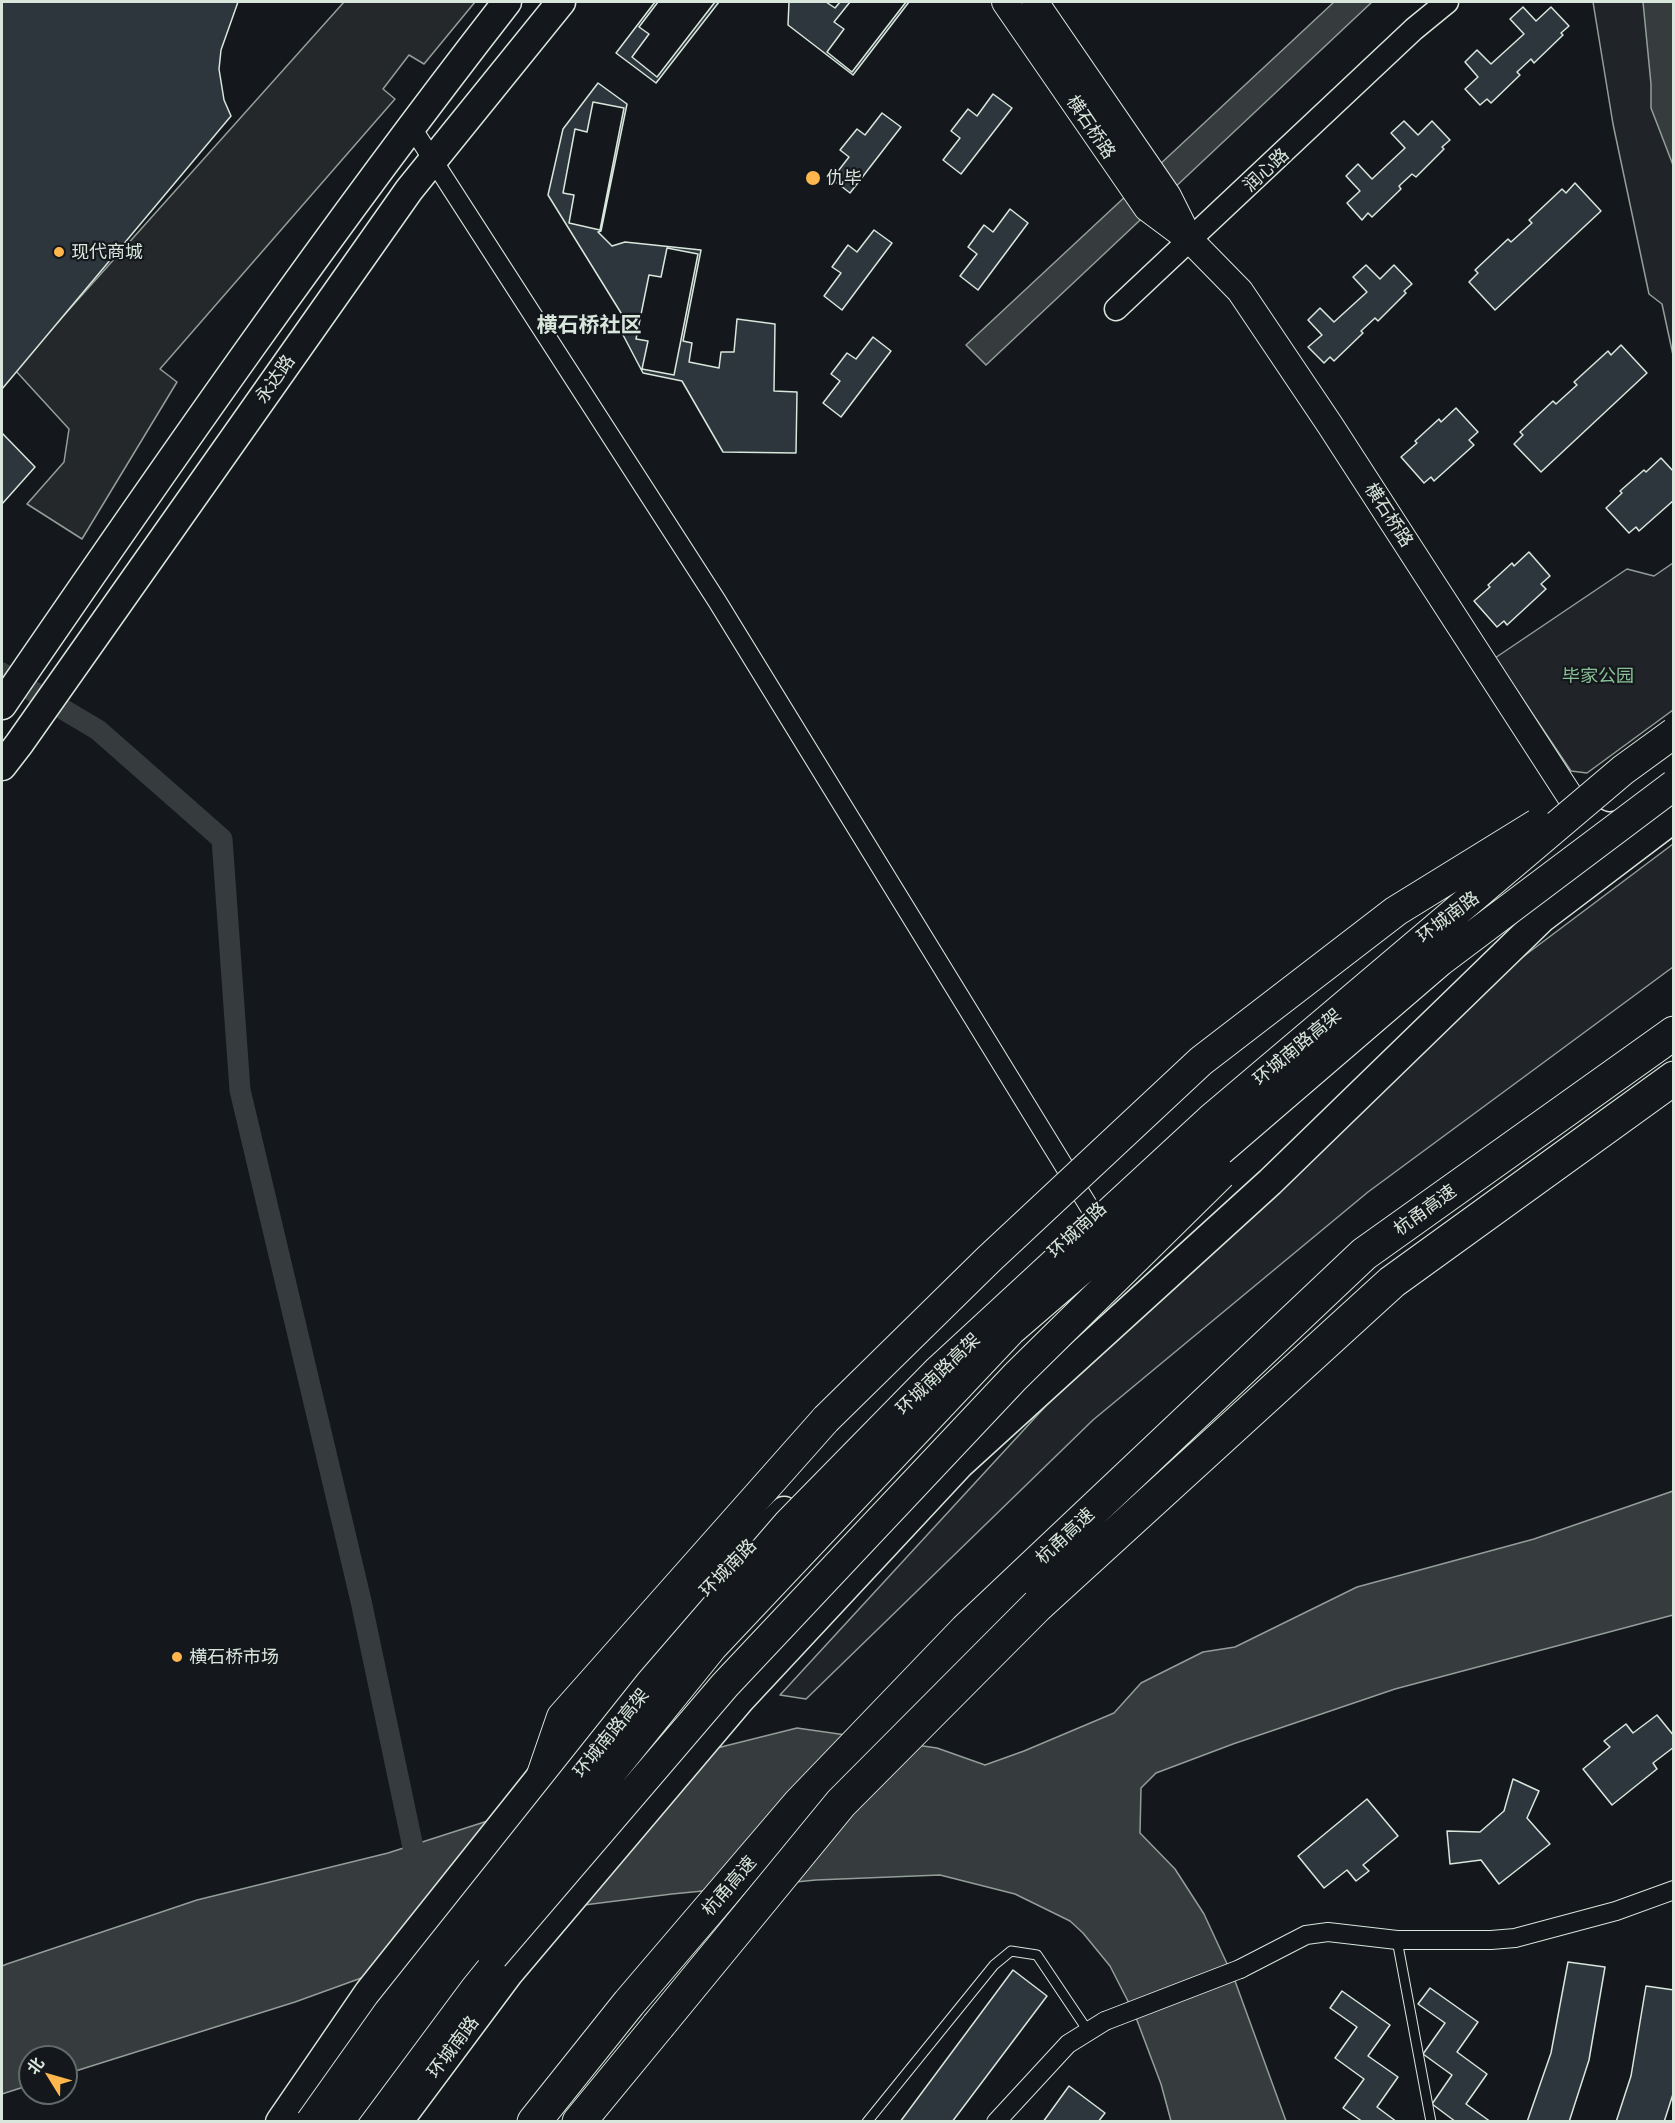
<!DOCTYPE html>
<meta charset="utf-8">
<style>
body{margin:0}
#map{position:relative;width:1675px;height:2123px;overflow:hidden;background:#14181c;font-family:"Exo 2","Noto Sans SC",sans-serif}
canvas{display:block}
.frame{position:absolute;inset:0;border:3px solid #d8e6dc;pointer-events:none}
.north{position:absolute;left:18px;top:2045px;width:60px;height:60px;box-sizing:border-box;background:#14181c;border:2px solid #626a69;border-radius:50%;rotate:307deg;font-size:16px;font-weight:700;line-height:24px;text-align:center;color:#d8e6dc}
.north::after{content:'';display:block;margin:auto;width:21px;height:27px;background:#ffb74d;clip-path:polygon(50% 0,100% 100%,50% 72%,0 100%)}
</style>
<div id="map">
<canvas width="1675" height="2123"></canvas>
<div class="frame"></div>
<div class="north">北</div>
</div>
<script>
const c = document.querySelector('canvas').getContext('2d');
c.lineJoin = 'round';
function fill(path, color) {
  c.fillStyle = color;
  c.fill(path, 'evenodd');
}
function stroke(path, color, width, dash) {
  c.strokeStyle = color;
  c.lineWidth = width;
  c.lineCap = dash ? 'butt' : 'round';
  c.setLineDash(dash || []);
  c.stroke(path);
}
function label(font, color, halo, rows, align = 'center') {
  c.font = font + ' "Exo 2","Noto Sans SC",sans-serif';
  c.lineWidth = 4.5;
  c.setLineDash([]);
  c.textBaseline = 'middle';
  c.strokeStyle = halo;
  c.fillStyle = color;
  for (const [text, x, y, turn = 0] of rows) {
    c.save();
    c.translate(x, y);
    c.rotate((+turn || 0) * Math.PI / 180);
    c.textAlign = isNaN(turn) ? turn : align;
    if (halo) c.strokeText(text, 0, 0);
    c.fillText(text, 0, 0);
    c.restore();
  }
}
const green = new Path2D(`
 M1593,2H1673V355L1662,304L1649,294L1613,124Z
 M1673,563V710L1587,773L1571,771L1495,658L1627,569L1654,576Z
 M1673,844V967L1368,1192L1093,1420L806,1699L780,1695L1077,1372L1516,962Z`);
fill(green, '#202428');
stroke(green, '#939e99', 1.5);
const parking = new Path2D(`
 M344,2H475L424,64L409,55L383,89L395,99L160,369L177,382L82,539L27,504L64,462L69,429L15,370Z`);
fill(parking, '#24282b');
stroke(parking, '#939e99', 1.5);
const water = new Path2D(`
 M1334,2H1372L986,365L966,345Z
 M1643,2H1673V165L1651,108V84Z
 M1673,1491V1615L1395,1689L1233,1744L1156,1773L1141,1788L1140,1833L1175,1869L1204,1914L1235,1981L1286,2121H1171L1161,2084L1135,2015L1110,1966L1083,1933L1070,1921L1015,1894L940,1875L816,1880L672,1894L552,1909L295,2002L66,2074V2057H30V2085L2,2094V1966L7,1964L197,1900L388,1853L705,1751L797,1728L937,1748L985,1765L1024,1751L1114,1713L1141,1683L1203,1652L1235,1647L1357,1587L1534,1539Z`);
fill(water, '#363b3e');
stroke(water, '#939e99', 1.5);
stroke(new Path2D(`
 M2,673L98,730L222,839L240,1090L361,1601L418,1871`), '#363b3e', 21);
const building = new Path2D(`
 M2,2H238L221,50L219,69L224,100L231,116L2,389Z
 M655,2H719L656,83L616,53Z
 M658,2H715L657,77L632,57L649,34L639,27Z
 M789,2H826L835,8L840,2H909L853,75L788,25Z
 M850,2H906L852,72L827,52L844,29L834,22Z
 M1523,7L1536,21L1551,7L1569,26L1561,33L1563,35L1534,63L1531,59L1517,72L1520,75L1491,103L1487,99L1480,105L1465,89L1478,77L1465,62L1477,50L1491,64L1524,34L1510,19Z
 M598,83L627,104L601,231L598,232L612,246L625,242L701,250L683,341L692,343L689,362L719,368L721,352H734L737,319L775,324L774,391L797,392L796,453L723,452L682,381L643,373L622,333L626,321L548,195L563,129Z
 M993,94L1012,108L961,174L943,160L960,138L951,131L968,109L977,116Z
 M593,102L624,108L600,230L569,223L574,195L563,193L575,129L587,132Z
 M882,113L901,127L850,193L832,179L849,157L840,150L857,129L865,135Z
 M1404,121L1418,135L1432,121L1450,140L1442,147L1444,149L1416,177L1412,174L1399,186L1401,189L1372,217L1368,213L1362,220L1347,203L1360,191L1346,176L1358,164L1372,179L1405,148L1391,133Z
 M1575,183L1601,211L1495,310L1469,282L1478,273L1475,270L1508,239L1511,242L1532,223L1529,220L1562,189L1566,193Z
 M1010,209L1028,223L978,290L960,276L977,254L968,247L984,225L993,232Z
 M874,230L892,243L842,310L824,296L841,273L832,267L848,245L857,252Z
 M667,248L698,254L674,375L642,369L648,341L636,339L649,275L661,277Z
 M1366,265L1380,279L1394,265L1412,284L1404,291L1406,293L1378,321L1375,318L1361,331L1363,333L1334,361L1330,357L1324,363L1308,347L1322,335L1308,320L1320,308L1334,322L1367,292L1353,277Z
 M873,337L891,351L841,417L823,403L840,381L831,374L847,353L856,359Z
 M1621,345L1647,373L1541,472L1514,444L1523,435L1520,432L1553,401L1556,404L1577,385L1574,382L1608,351L1611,355Z
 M1456,408L1478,432L1469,440L1474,445L1434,481L1431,477L1424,483L1401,457L1417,443L1415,441L1439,419L1441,422Z
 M2,433L35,467L2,504Z
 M1661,458L1674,472V500L1639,531L1636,527L1629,533L1606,508L1622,493L1620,491L1644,470L1646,472Z
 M1529,552L1550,576L1541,584L1546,589L1507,625L1504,621L1497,627L1474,601L1490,587L1488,585L1512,563L1514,566Z
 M1657,1715L1674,1736V1747L1653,1763L1657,1769L1612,1805L1583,1769L1610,1747L1604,1741L1626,1724L1633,1733Z
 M1513,1779L1539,1791L1527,1818L1550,1844L1499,1884L1481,1860L1450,1864L1447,1831L1480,1832L1504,1811Z
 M1367,1799L1398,1836L1363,1865L1369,1871L1356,1881L1347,1870L1324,1888L1298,1856Z
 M1568,1962L1605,1967L1589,2060L1569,2122H1527L1551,2053Z
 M1013,1970L1047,1996L952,2122H900Z
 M1646,1986L1674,1990V2091L1664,2122H1616L1631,2076Z
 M1430,1988L1478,2022L1457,2052L1487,2074L1466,2104L1491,2122H1456L1432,2104L1452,2075L1423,2054L1445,2023L1418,2004Z
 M1342,1991L1390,2025L1368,2056L1398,2077L1377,2107L1397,2122H1363L1343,2108L1364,2079L1335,2058L1357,2027L1330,2008Z
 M1069,2086L1105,2113L1098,2122H1043Z`);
fill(building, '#2c363c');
stroke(building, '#d8e6dc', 1.5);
const service = new Path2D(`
 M1397,1940L1431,2122
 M867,2122L994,1965L1011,1951L1037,1955L1088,2031`);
const minor = new Path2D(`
 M411,126L717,601L1104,1231
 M1240,1969L1306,1935L1328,1932L1397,1940H1491L1515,1938L1616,1911L1674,1890
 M996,2122L1068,2044L1105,2021`);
const tertiary = new Path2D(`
 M1116,309L1414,29L1447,2`);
const secondary = new Path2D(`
 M1005,2L1147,208L1190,240L1240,291L1330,425L1573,801
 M1035,2L1168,196L1187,234`);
const primary = new Path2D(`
 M2,705C165,467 330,229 507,2
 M2,766L19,744L409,190L561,2
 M1610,797L1674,753
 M280,2122L369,1992L542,1775L723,1570L784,1511
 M398,2122L509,1973L740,1700L960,1464L1270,1182L1542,918L1674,818`);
const trunk = new Path2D(`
 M542,1775L562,1717L826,1419
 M370,2122L493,1956`);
const motorway = new Path2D(`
 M1038,1605L1392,1282L1674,1078
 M534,2122L629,2003L799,1804L966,1630L1364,1254L1674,1033
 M579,2122L658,2026`);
stroke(service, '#d8e6dc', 11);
stroke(minor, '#d8e6dc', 20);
stroke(tertiary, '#d8e6dc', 25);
stroke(secondary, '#d8e6dc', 28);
stroke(primary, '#d8e6dc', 31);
stroke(trunk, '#d8e6dc', 32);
stroke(motorway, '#d8e6dc', 35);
stroke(service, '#14181c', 9);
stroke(minor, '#14181c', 18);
stroke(tertiary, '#14181c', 22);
stroke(secondary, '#14181c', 26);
stroke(primary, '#14181c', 28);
stroke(trunk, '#14181c', 30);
stroke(motorway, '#14181c', 33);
const minorBridge = new Path2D(`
 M1105,2021L1240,1969`);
const trunkBridge = new Path2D(`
 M826,1419L989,1259L1201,1061L1396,911L1537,824
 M493,1956L725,1685L1015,1377L1221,1174
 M311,2122L389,2012L650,1684L788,1524L938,1371L1211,1119L1623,770L1674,733
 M338,2122L451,1970L712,1647L1011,1330L1440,961L1674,785`);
const motorwayBridge = new Path2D(`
 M658,2026L841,1803L1038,1605`);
stroke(minorBridge, '#d8e6dc', 20, []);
stroke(trunkBridge, '#d8e6dc', 32, []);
stroke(motorwayBridge, '#d8e6dc', 35, []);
stroke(minorBridge, '#14181c', 18);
stroke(trunkBridge, '#14181c', 30);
stroke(motorwayBridge, '#14181c', 33);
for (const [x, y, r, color] of [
 [813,178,8,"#ffb74d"],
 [59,252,6,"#ffb74d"],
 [177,1657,6,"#ffb74d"]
]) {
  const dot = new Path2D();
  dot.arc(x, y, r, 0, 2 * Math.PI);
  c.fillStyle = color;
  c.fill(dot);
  stroke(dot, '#14181c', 2);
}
label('18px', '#d8e6dc', '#14181c', [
 ["横石桥路",1091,127,56],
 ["润心路",1266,170,-43],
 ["永达路",275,379,-55],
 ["横石桥路",1389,515,57],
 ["环城南路",1448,917,-37],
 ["环城南路高架",1297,1047,-40],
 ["杭甬高速",1425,1210,-36],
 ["环城南路",1077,1230,-43],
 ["环城南路高架",938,1374,-44],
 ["杭甬高速",1065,1536,-43],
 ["环城南路",728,1568,-46],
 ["环城南路高架",611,1733,-51],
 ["杭甬高速",729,1886,-49],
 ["环城南路",453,2047,-53]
]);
label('18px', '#d8e6dc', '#14181c', [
 ["仇毕",826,178],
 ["现代商城",71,252],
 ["横石桥市场",189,1657]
], 'left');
label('18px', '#8ac095', '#14181c', [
 ["毕家公园",1598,676]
]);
label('bold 21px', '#d8e6dc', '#14181c', [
 ["横石桥社区",589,325]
]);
</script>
